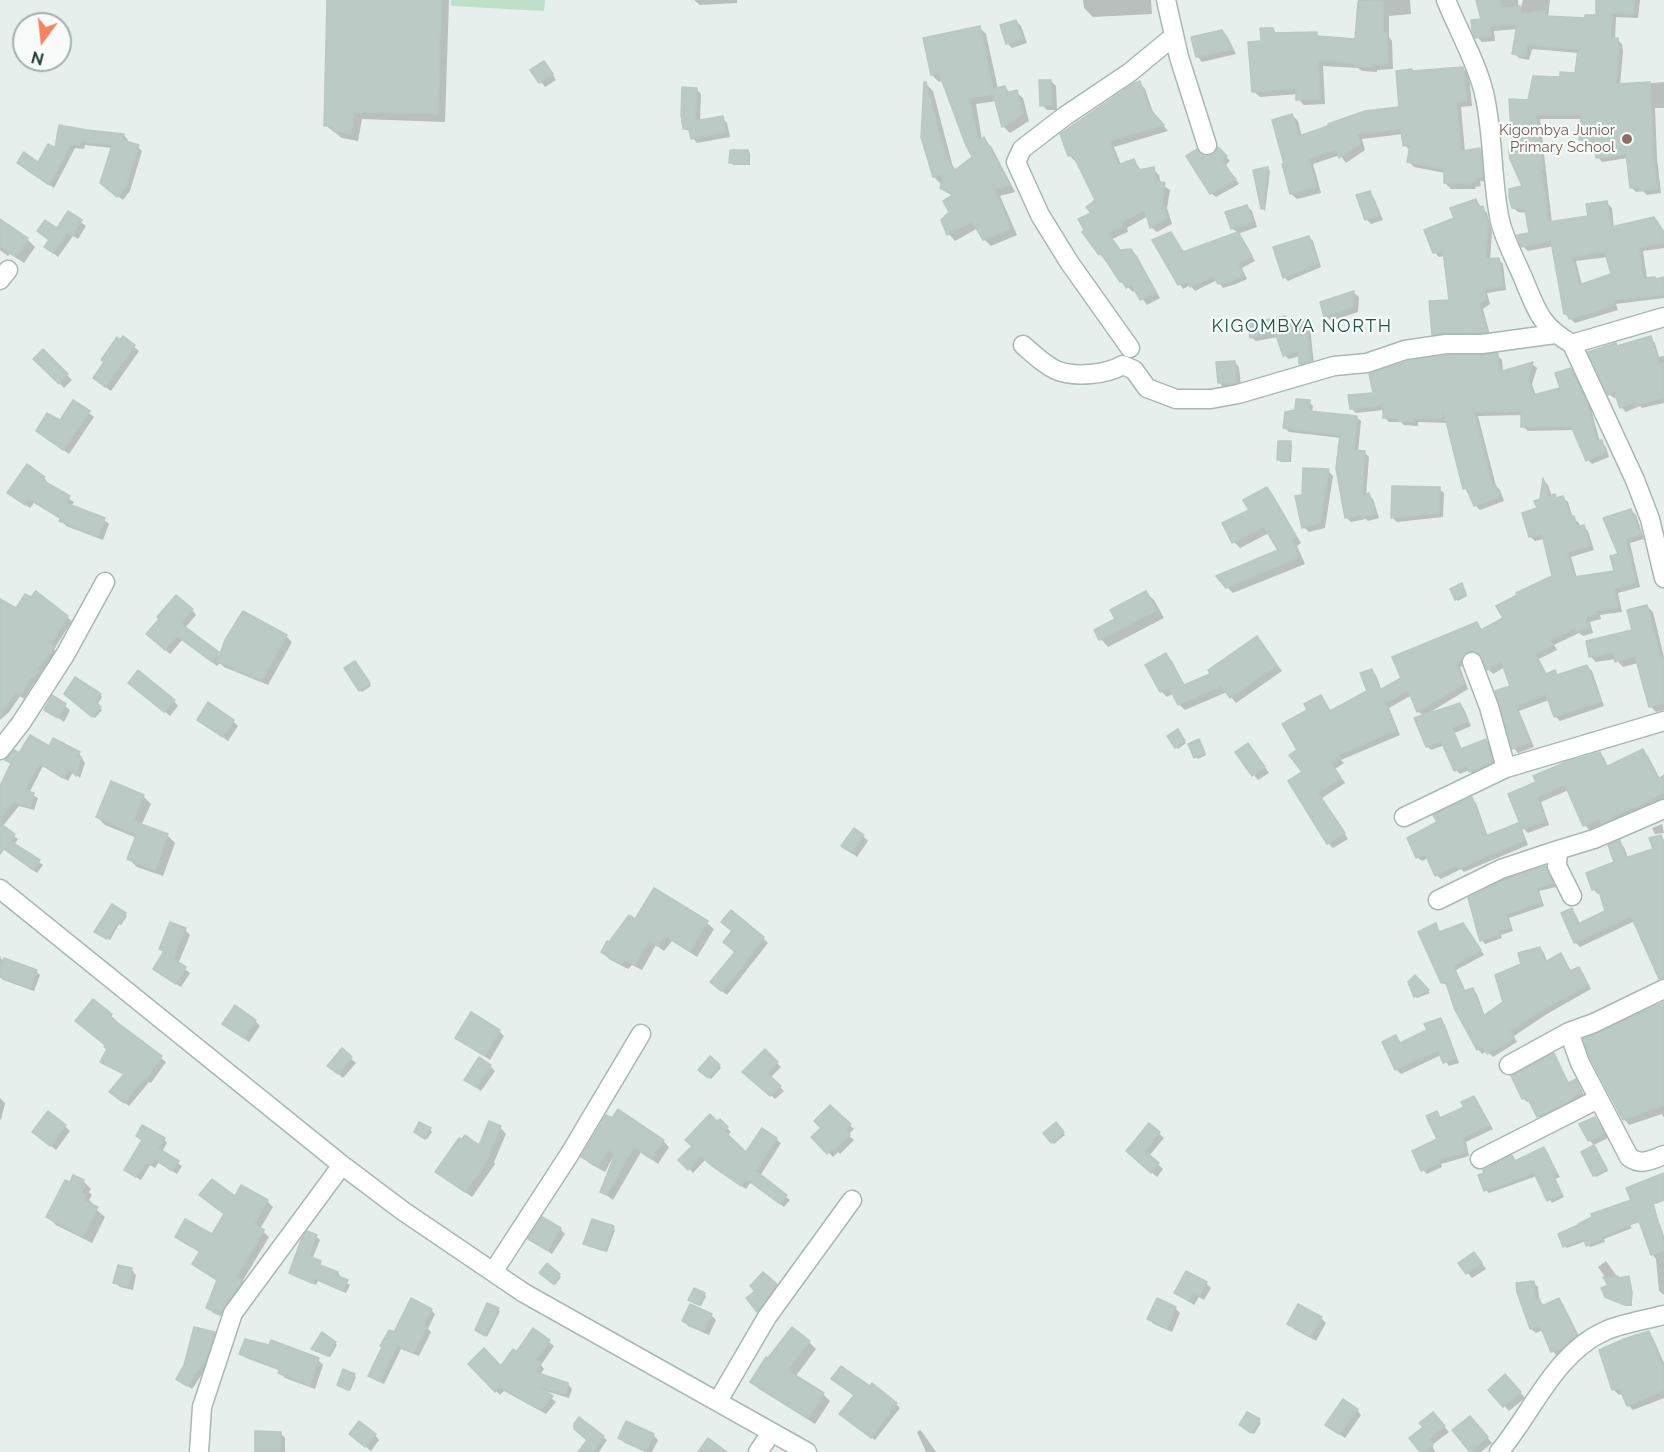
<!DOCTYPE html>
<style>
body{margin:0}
#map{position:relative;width:1664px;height:1452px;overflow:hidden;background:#e6efeb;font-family:Raleway,sans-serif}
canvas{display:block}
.north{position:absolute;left:12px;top:12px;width:60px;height:60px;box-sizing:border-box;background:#f7fbf9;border:2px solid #a3b1ad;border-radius:50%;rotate:195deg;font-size:16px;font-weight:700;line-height:24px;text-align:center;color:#24423a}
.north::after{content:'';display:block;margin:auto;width:21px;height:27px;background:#f4845f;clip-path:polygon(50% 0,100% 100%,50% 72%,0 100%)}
</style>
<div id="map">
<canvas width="1664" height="1452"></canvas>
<div class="north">N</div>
</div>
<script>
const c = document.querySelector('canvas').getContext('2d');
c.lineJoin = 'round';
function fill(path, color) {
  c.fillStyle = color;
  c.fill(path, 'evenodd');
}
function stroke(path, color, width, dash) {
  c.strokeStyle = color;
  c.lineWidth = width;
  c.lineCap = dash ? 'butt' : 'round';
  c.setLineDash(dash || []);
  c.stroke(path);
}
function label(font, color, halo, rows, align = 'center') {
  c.font = font + ' Raleway,sans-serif';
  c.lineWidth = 4.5;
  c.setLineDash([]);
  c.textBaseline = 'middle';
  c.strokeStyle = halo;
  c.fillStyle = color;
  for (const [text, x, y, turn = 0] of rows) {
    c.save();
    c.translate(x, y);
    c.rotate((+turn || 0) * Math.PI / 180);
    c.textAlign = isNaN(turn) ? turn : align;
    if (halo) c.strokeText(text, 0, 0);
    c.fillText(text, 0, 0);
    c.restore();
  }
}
fill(new Path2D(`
 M451,0H545L544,11L451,6Z`), '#bfe0c8');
fill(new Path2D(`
 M329,0H449L445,122L362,119L358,141L342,138L325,125Z
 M694,0H737V3L700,5Z
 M1083,0H1151L1152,14L1093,17L1084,8Z
 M1358,0H1410L1411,14L1389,16V37L1392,41L1393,69L1377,70V72L1362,71L1358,68L1323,66L1325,104L1304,105L1298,99V94L1260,97L1253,91L1262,43L1273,29L1278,35L1316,33L1321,38L1357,41Z
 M1478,0H1518L1519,14L1523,0H1550L1548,18L1587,20L1597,17V0H1640L1638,18L1616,17L1615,40L1617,39L1622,44L1623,51L1620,86L1664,82V108H1655L1657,158L1661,193L1647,195L1643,191L1636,192L1631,187L1628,158L1602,162L1598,157L1596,145L1585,144L1580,139L1582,119H1540L1552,223L1589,218L1607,203L1612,208L1614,228L1653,218L1664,232V248L1643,251L1647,279L1656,281L1664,278V298L1616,304L1618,310L1575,323L1565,314L1554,246L1528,251L1523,246L1530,234L1527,213L1518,212L1513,207L1524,188L1514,151L1529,101L1561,79L1577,74L1579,53L1532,49L1529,60L1519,58L1514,53L1518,29L1494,31L1495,41L1482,42L1477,37L1483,20ZM1608,257L1613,275L1582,285L1576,261Z
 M1016,21L1021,26L1027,43L1012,48L1007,43Z
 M979,27L986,34L998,89L1005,87L1010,93L1016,92L1023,98L1029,121L1010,133L1003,126L997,101L976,104L982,140L991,146L1015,192L1000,196L1017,235L991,246L984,239L978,228L955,241L949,234L942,221L951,213L953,197L942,187L943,183L941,184L934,177L926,84L933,91L953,167L956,171L974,157L944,80L939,82L932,75L925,39Z
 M1222,31L1227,36L1236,54L1202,62L1197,56Z
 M549,68L556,80L545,87L532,70Z
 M1463,68L1469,74L1472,106L1461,107L1465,152L1480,149L1485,155L1488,182L1480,181L1481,186L1475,187L1476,189H1451L1445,183V173L1414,167L1409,162L1410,151L1405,145L1403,134L1362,139L1365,150L1346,163L1340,155L1313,164L1321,193L1297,199L1291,194L1286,165L1292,115L1298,121L1302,137L1400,109L1413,73Z
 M1051,81L1056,86L1057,110H1047L1042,105Z
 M1140,83L1145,89L1154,115L1168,131L1114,147L1121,165L1134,161L1142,171L1153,169L1159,175L1161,184L1170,190L1167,208L1172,224L1157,232L1151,227L1148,216L1127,228L1128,232L1112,239L1121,252L1131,250L1137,256L1160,298L1147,305L1136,290L1133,292L1121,281L1100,254L1093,213L1097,200L1077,160L1075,161L1069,155Z
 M696,89L701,94L700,122L722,118L727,123L730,137L697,143L693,138L692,133L685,129Z
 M86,132L124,135L128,140L126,143L138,147L142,151L130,191L123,200L107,188L113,148L85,145L84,149L75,148L54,188L19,163L39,164L56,150Z
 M1219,149L1230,161L1226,165L1239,184L1216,197L1211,193L1203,157H1210L1216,154Z
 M748,151L750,153V165H733L731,162Z
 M1268,169L1270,171L1265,211L1263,209L1255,172Z
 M1369,193L1374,198L1383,220L1371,224L1366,219Z
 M1476,201L1487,213L1492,233L1490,260L1498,259L1503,264L1506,290L1487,293L1490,304L1483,309L1490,335L1438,339L1433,334L1451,301L1445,256L1439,257L1435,253L1455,219Z
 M1247,206L1252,211L1257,227L1238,234L1255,261L1242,268L1247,279L1236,284L1223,288L1217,280L1195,291L1190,285L1183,289L1154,241L1171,233L1184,253L1238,233L1233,229L1227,213Z
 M69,213L86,226L78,239L73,236L58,257L46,247Z
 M3,223L27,239L35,247L24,263L10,254L8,256L0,250V228Z
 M1309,237L1313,241L1321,267L1288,281L1284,277Z
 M1354,293L1359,297L1358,312L1331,321L1326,316Z
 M1285,317L1292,326L1305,321L1310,326L1314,365L1305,368L1300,364V356L1289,359L1284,355L1278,337L1256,341L1251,337Z
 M123,338L139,351L111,391L100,383Z
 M1650,338L1655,343L1659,357L1664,356V403L1642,408L1640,406L1626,412L1621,407L1618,397L1614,398L1609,394L1616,344L1618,347Z
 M43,352L72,380L64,388L35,359Z
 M1497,355L1502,360L1503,373L1532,364L1537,368L1532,384L1536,396L1561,389L1570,370L1575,374L1591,409L1600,442L1606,447L1609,457L1592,464L1588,460L1574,430L1528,431L1523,426V415L1478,416L1496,486L1500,490L1504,501L1480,510L1475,505L1470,493L1465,488L1448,423L1418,422V426L1404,425L1401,422H1389L1384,417V410L1356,413L1351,408L1374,394Z
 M1234,362L1239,367L1241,386L1224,388L1219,382Z
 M1309,402L1313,406L1312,413L1356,417L1361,421L1358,452L1365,453L1369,457L1366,496L1368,495L1373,499L1379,518L1368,521L1366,519L1351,522L1346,517L1341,438L1289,432L1285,428L1296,411Z
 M89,413L94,417L69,454L38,431Z
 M1290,443L1292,445L1291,462H1281L1279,460Z
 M1328,471L1333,476L1325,528L1309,532L1304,527L1303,496Z
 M44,478L48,483L47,485L74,502L71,507L104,520L109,524L103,540L66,526L62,520L34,503L30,508L14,497Z
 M1544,481L1548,485L1552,497L1554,496L1558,499L1563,498L1568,502L1573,518L1579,523L1580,528L1583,526L1588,531L1594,550L1571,557L1577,578L1615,572L1631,510L1636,515L1644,539L1630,543L1640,587L1618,593L1622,612L1600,615L1601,619L1590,622L1593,633L1583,636L1579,633L1554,645L1557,650L1539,659L1547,675L1555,672L1559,676L1587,666L1592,671L1604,706L1560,721L1555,716L1549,700L1519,711L1534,747L1518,753L1514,748L1512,687L1505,667L1493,674L1488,669L1483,657L1474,656L1466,665L1460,667L1468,689L1429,713L1459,704L1464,709L1471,726L1455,733L1462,750L1486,740L1490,745L1496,766L1474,775L1469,770L1460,774L1456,770L1445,745L1431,750L1427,746L1423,716L1419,712L1412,695L1389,708L1400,735L1341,760L1344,763L1335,769L1345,783L1322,798L1348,839L1333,848L1328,843L1304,773L1299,750L1310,710L1320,697L1331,712L1369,692L1371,671L1376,675L1382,691L1403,679L1477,624L1483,631L1505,619L1554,577L1544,539L1535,541L1530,536L1542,500Z
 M1267,488L1273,495L1301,543L1297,546L1305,564L1233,593L1227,587L1280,551L1269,533L1240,548L1234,542L1251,510Z
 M1439,489L1444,493L1443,517L1397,522L1393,518Z
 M1462,585L1467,596L1458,601L1456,599Z
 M36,593L72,621L54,649L58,653L40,674L42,677L34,683L24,699L20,696L9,712L0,720V601L17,610L31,599Z
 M1146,593L1154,600L1164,618L1108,647L1101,639L1117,619Z
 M1647,606L1653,612L1664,657V710L1656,712L1650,706L1638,663L1623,667L1616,659L1596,662L1590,656L1634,631Z
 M192,610L196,615L185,628L220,656L286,636L292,642L268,685L224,667L220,663L217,666L183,639L170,654L153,639Z
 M1257,638L1282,671L1236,703L1227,692L1185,710L1179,704L1174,693L1167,697L1161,691L1147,665L1166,655L1172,661L1185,686L1213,674Z
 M357,664L371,686L362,692L360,690Z
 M135,688L174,701L178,706L170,716Z
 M66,693L100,695L102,697L97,705L102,710L95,718Z
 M53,697L70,710L64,722L46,709Z
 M198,719L233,721L238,726L228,741Z
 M1179,733L1186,743L1178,749L1176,747Z
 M1199,740L1206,755L1198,759L1190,744Z
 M49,748L79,753L85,763L80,778L73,772L68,781L43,766L29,793L38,798L34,810L19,806L2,827L18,839L14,845L43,865L37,873L0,846V790L12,764L7,760L19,755Z
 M1253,750L1269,773L1258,780L1237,753Z
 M1643,751L1648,756L1660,779L1664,777V799L1607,828L1604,824L1589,830L1585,825L1569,790L1541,802L1549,825L1528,833L1523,828L1510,795L1600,753L1604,758L1608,767Z
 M143,796L151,804L141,826L167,835L175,843L163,876L137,867L129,859L137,838L105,825L97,817Z
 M1471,799L1476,803L1488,837L1518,825L1522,829L1528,845L1464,872L1461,869L1441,879L1436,875L1428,858L1422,861L1417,857L1439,822Z
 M1662,824L1664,833L1655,834L1652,828Z
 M863,836L868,841L857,857L848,850Z
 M1661,836L1664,840V980L1659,975L1635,921L1580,947L1575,942L1571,910L1576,915L1580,924L1607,912L1601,893L1598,894L1593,889L1616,863L1619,842L1624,847L1628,858L1655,850Z
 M1545,868L1549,871L1556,887L1539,891L1544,906L1509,918L1513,931L1501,935L1502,938L1485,944L1482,940Z
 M654,890L707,923L714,929L697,957L672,941L664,951L656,945L642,970L632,965L628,969L609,959L603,952L635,921Z
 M125,914L127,916L121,925L119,924L110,940L98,933Z
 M1435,925L1441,933L1467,929L1484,955L1456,970L1466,992L1472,989L1477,994L1485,1017L1505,1003L1523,965L1540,948L1544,953L1547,962L1561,955L1572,972L1579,968L1583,973L1591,989L1547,1014L1514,1036L1517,1042L1493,1057L1487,1051L1482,1054L1478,1049L1449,987L1442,982Z
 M185,930L190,935L178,964L190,973L181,987L155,969L165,953L160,949Z
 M763,938L768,943L727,995L717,987Z
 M0,955L1,959L36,971L40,975L34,991L3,980L0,977Z
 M1415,978L1430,993L1417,998L1415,996Z
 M93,1002L111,1016L116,1020L114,1022L166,1062L151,1083L149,1082L129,1106L116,1096L124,1075L102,1061L108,1049Z
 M1664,1002V1118L1662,1114L1629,1125L1624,1119L1600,1035Z
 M1440,1020L1445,1025L1459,1063L1449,1066L1441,1055L1401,1074L1396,1069V1037L1401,1043L1429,1031Z
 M255,1021L260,1026L249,1042L229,1028Z
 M499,1031L504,1036L490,1060L457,1038Z
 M342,1051L356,1063L343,1078L334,1070Z
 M765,1052L781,1067L770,1078L784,1091L775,1099L762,1086L760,1088L744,1072Z
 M1554,1055L1557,1059L1569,1084L1575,1081L1585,1096L1542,1120L1531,1100L1527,1102L1523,1098Z
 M710,1058L721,1068L711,1079L700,1069Z
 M490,1066L495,1071L481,1091L466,1080Z
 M0,1098L5,1103L1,1120L0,1119Z
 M1474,1098L1493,1129L1466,1142L1469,1156L1441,1164L1442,1167L1427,1174L1423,1170L1414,1151L1439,1140L1437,1113L1442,1119L1466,1108Z
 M830,1107L854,1129L848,1135L854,1140L840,1154L838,1152L833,1157L813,1137L823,1128Z
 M49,1113L70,1131L56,1150L39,1137Z
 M606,1117L663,1141L669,1147L658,1164L641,1152L613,1200L602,1192L615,1158L613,1157L605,1172L589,1163L583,1157Z
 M1595,1119L1600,1124L1608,1138L1594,1145L1589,1140Z
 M720,1121L731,1132L727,1136L746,1154L762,1130L781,1143L760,1176L790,1200L784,1207L751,1182L746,1189L718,1170L706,1159L693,1173L681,1160Z
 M1055,1124L1065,1135L1054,1144L1045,1133Z
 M1150,1125L1164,1138L1149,1156L1163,1169L1157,1177L1132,1156Z
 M500,1127L506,1134L494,1162L495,1164L472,1197L437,1172L479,1147Z
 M430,1130L432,1132L427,1139L417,1134Z
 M164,1139L167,1143L162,1152L182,1166L177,1174L159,1162L155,1168L150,1165L141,1180L129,1173Z
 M1543,1149L1560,1177L1555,1179L1564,1197L1552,1203L1537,1176L1489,1193L1486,1190L1511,1157L1516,1162Z
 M1596,1149L1608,1171L1596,1177L1594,1175Z
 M83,1181L91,1189L89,1192L92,1195L89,1200L93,1204L92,1206L105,1217L92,1243L56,1225L48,1217L70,1184Z
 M1647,1185L1656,1212L1629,1225L1632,1228L1604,1239L1605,1242L1590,1247L1586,1241L1567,1248L1564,1246L1633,1201Z
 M235,1199L267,1201L273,1207L260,1229L269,1237L242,1282L247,1287L226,1318L213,1313L208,1307L218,1281L194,1264L201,1253L182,1242L177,1236H213Z
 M1655,1220L1660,1224L1664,1236V1295L1659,1291L1656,1259L1652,1254Z
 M613,1228L615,1230L607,1252L585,1244Z
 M560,1229L565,1234L552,1254L530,1239Z
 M316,1236L320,1240L312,1259L320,1263L323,1268L338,1273L340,1275L337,1277L350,1285L346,1293L318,1281L316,1285L294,1276L290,1272Z
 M1479,1259L1486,1269L1472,1278L1460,1264Z
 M1606,1261L1619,1279L1628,1278L1630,1280L1632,1306H1625L1609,1298L1611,1285L1598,1267Z
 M131,1269L136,1275L133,1290L120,1287L115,1282Z
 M543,1275H559L561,1277L555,1285Z
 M1533,1282L1538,1287L1539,1299L1545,1307L1559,1300L1563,1304L1581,1340L1567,1351L1557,1356L1553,1351L1543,1330L1536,1333L1531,1329L1518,1292Z
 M1206,1283L1211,1288L1204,1300L1199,1297L1194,1305L1175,1293Z
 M776,1286L780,1290L762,1315L748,1298Z
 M704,1294L706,1296L701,1306L690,1300Z
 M1175,1308L1180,1313L1172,1332L1154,1324L1149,1319Z
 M431,1310L435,1314L428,1329L431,1332L419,1356L401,1349L384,1384L375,1380L370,1375L394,1335Z
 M498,1310L500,1311L487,1337L479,1331Z
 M711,1315L716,1320L709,1335L688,1326L684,1321Z
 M1321,1318L1326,1323L1316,1341L1294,1329L1289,1324Z
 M534,1330L554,1346L541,1365L544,1369L540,1375L568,1384L572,1389L569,1398L542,1390L556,1402L546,1414L504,1391L500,1395L470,1364L502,1368L517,1353Z
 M214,1333L218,1337L207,1367L192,1389L178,1379Z
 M1648,1333L1653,1338L1664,1363V1398L1633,1410L1628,1405L1623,1393L1619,1395L1614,1390L1601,1351Z
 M809,1342L816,1349L795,1377L823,1394L830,1401L815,1424L759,1389L752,1382L768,1360Z
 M335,1343L337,1345L330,1357L313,1349Z
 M241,1353L318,1360L323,1365L315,1389L285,1378L280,1373L281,1371L246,1358Z
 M354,1375L356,1377L350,1391L338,1385Z
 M1510,1381L1525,1398L1509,1411L1490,1390Z
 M896,1404L900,1408L875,1440L845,1418Z
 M1357,1410L1361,1415L1345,1438L1332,1429Z
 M1438,1419L1449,1432L1432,1445L1435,1452H1422L1411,1438Z
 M1259,1421L1261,1423L1254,1434L1243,1427Z
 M1475,1423L1492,1443L1481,1452H1472L1454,1431Z
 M920,1430L922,1432L936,1452H926L917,1432Z
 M280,1433L285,1438V1452H256Z
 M580,1434L603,1437L607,1440L599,1452H583L588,1441Z
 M375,1435L379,1440L371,1451L356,1439Z
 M653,1435L658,1440L652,1452H645L625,1443L620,1438Z`), '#0003');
const building = new Path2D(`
 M327,0H441L438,114L354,112L351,134L333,131V126H324Z
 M1476,0H1500L1503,8L1520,6L1521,14L1545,10L1546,16L1585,18V15H1596V0H1634V14L1612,13L1610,39L1618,38L1619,45L1616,84L1650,82L1653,153L1657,189L1640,191V187L1630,188L1626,154L1596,158L1594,141L1579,140L1581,115H1536L1543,169H1541L1548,222L1588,216L1586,204L1607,201L1611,227L1654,217L1664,232V243L1639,247L1643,278L1655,277V279L1664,277V295L1612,300L1614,305L1569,319L1567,313L1564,314L1551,241L1521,247L1518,239L1517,235L1529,233L1525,209L1512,208L1509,197V189L1522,186L1510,159L1509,150L1512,149L1509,99L1528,100L1533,76L1560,77V72L1575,73L1578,49L1527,45L1525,56L1512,54L1517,24L1490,26L1491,36L1475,38L1472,30L1471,20L1481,19ZM1605,252L1611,274L1579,285L1572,257Z
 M1383,1V33H1387L1388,64H1372V67L1354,66V63L1318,60L1320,99L1296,100V88L1252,92L1248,42L1261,41L1260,28H1273L1274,33L1317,32V36L1355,39L1358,2Z
 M1016,20L1023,38L1006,44L1000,25Z
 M980,26L993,89L1005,86L1007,93L1017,90L1023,114L1002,127L993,94L969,98L978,141L984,137L1010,185L994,189L1011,228L983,240L972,221L947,235L941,220L949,212L943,201L953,195L940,188L944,174L933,177L921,137L924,82H926L946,158L955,170L972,157L965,143L939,73L931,75L923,38Z
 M1222,30L1233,49L1196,57L1191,37Z
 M544,61L553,74L539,83L530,70Z
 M1463,67L1467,101L1456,102L1461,151L1480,148L1483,177H1475L1476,181L1470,182L1471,184L1444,183V169L1407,162L1410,145L1403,146L1401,129L1357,134L1360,144L1339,158L1336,149L1309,159L1316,187L1290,194L1282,164H1284L1272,120L1292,114L1299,136L1328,126V124L1365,111L1399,107L1396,71L1412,69V71Z
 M1039,80H1051L1052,105L1040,106Z
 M1140,81L1149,108L1164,125L1109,141L1118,165L1134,159L1139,170L1154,167L1156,181L1165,183L1162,201L1167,218L1150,228L1145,210L1122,222L1124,226L1108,233L1120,250L1131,249L1156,292L1140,300L1131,284L1126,288L1122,281L1120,282L1101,253L1099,255L1082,232L1084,230L1078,219L1091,213L1086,207L1095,200L1073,155L1068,156L1060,134L1133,84Z
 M682,87L697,88L695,121L723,116L726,132L691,139L689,129H683L681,115Z
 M59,125L87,130L124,134L122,140L139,145L126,187L117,197L100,183L112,145L81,141L80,145L71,144L49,185L17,163L24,152L38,162L48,144L55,148Z
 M1218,147L1227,156L1222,160L1230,173L1236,179L1210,194L1186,156L1197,149L1204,156H1210L1215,153Z
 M730,150H748V164L729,163Z
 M1268,167L1263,209H1261L1253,170Z
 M1370,191L1379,215L1365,220L1356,195Z
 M1476,199L1479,207L1483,206L1488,227L1485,259L1499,258L1503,286L1483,289L1486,299L1479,304L1487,332L1432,335L1429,301L1449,300L1443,251L1433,253L1424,230L1454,218L1450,208Z
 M1247,205L1253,222L1231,229L1225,212Z
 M68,211L82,220L72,235L67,232L53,253L44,247L49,240L37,231L45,220L57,228Z
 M0,219L28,238L16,257L0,246Z
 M1171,232L1183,252L1238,232L1252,256L1238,264L1244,274L1232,281L1218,284L1213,276L1190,287L1187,281L1178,285L1152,240Z
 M1309,236L1318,263L1283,278L1273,247Z
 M1354,291L1353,307L1324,317L1320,302Z
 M1285,316L1291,325L1296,323L1295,321L1306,320L1311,361L1299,364L1298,351L1283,356L1275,332L1250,338L1247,324Z
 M123,336L135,345L105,387L93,378L104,362L101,360L117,337L120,340Z
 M1651,336L1659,364L1664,363V397L1636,405V402L1620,408L1614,392L1608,395L1588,352L1616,343L1617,346Z
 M43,349L68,374L59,384L33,359Z
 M1498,353L1499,372L1533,362L1528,378L1533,395L1560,388L1555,373L1571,368L1587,403L1597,441L1602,440L1605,452L1586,461L1571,426L1521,427V411L1474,412L1492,485L1495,484L1500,496L1474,506L1466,488L1463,489L1443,409L1442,419L1414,418V422L1398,421V418H1383V405L1350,409L1348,395L1373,393L1369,374L1408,361L1447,355Z
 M1235,361L1237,382L1218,383L1216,362Z
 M1296,399L1310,400L1309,411L1357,416L1354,450L1365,451L1362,496L1369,493L1376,514L1363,518L1362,515L1345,518L1336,468L1340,435L1283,428L1285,412L1295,410Z
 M73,400L90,411L63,450L36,431L47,413L60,420Z
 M1278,441H1291L1289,461L1277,460Z
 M27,464L45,477L42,480L70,496L66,503L105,518L98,536L59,521L61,518L29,499L25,505L7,493Z
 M1303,468L1329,469L1320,523L1302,528L1295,496L1302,495Z
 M1543,478L1549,496L1555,494L1556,498L1563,496L1571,517L1574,516L1577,527L1584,525L1590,546L1567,552L1574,577L1614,571L1610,556L1618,554L1603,518L1631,509L1640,534L1626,539L1636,583L1614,588L1618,607L1596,611L1597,614L1586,617L1589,628L1576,632L1575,628L1550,640L1553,645L1535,654L1546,674L1555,670L1557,675L1587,665L1601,701L1554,717L1546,694L1516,706L1530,742L1512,749L1495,691L1510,686L1501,661L1487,670L1480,654L1473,651L1468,652L1461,660L1456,662L1464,684L1417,712L1408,690L1385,703L1396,730L1338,755L1340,758L1331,763L1341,778L1318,793L1345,833L1327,844L1288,781L1302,772L1289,755L1297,750L1282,724L1307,710L1304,704L1321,695L1330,711L1367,691L1360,673L1372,669L1380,690L1401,678L1392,657L1477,622L1481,630L1503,618L1496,606L1517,595L1516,593L1552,576L1542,534L1529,537L1522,513L1537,508L1534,501L1540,499Z
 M1392,486L1440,487L1439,513L1391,518Z
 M1267,487L1296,537L1292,539L1299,557L1226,588L1216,576L1278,550L1264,527L1232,543L1222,523L1249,510L1243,500Z
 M1462,583L1466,594L1455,600L1450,589Z
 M36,591L68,616L51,644L55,647L37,669L39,672L30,679L20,696L15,693L0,717V599L16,608L25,594L31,597Z
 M1146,591L1157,610L1099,640L1094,630L1115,619L1110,610Z
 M176,595L193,609L180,623L219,652L212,662L177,636L165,650L146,634L159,619L157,617Z
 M1647,605L1661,659L1664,658V703L1649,707L1635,656L1615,662L1613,653L1589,657L1586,641L1632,630L1627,610Z
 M243,611L287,635L262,680L217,662L225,640Z
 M1257,636L1277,665L1230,698L1221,686L1178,705L1169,687L1160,692L1145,665L1166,653L1184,685L1210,674L1208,670Z
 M355,661L370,683L359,691L344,668Z
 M138,670L175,700L164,712L128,683Z
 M75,677L101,694L96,702L101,707L92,717L64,694Z
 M52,695L66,704L58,718L44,710Z
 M208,702L234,720L223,737L197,720Z
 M1460,703L1468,721L1452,728L1461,749L1486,739L1492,762L1469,772L1466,766L1454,771L1441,741L1426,747L1414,718Z
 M1178,729L1185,741L1175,748L1167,736Z
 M30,735L49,746L53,738L80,752L77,756L81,757L76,776L69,769L63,778L39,763L25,790L34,793L30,807L14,802L0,819V786L11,763L5,760L14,750L19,753Z
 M1199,739L1205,753L1194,758L1188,744Z
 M1248,743L1265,767L1252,776L1235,752Z
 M1643,749L1658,779L1664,775V792L1643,804L1612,816L1613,819L1601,824L1600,819L1583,826L1565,785L1537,797L1545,820L1522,829L1508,794L1536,782L1533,776L1566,762L1600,752L1606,767Z
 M111,781L144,795L133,821L168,834L155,870L127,859L136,835L96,817Z
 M1472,797L1486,836L1518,823L1525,840L1458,869L1457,865L1435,876L1425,854L1416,858L1407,838L1437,822L1433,815Z
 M0,823L15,834L10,841L40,860L33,870L4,849L0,854Z
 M854,828L864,835L852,853L841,846Z
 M1661,835L1664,844V978L1659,979L1631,916L1574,943L1561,913L1572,908L1578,924L1605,911L1598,888L1592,890L1586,873L1614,862L1608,845L1620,840L1625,858L1653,849L1649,838Z
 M1546,866L1553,883L1536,888L1541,902L1506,914L1510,927L1498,931L1499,934L1480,941L1468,898L1505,879Z
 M654,888L708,921L690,951L665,936L657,946L649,940L635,965L625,959L621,964L601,952L607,941L609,942L629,915L635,919Z
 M112,904L126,913L118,925L117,923L107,939L94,932Z
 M731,910L764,937L731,981L721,991L710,982L735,952L723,942L732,931L721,922Z
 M170,922L186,928L173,959L186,967L176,984L153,969L164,951L159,949Z
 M1436,923L1439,932L1463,923L1481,950L1453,966L1464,991L1473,988L1483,1016L1503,1002L1495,975L1521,964L1518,953L1540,947L1545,962L1561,953L1570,971L1579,967L1588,985L1542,1010L1510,1031L1514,1038L1487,1054L1483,1047L1477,1050L1455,1010L1446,983H1441L1418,932Z
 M4,958L37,970L30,988L0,977V969Z
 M1415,975L1429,990L1414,997L1408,982Z
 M93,999L112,1014L110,1017L162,1056L146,1080L144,1078L124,1103L109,1092L124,1074L100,1062L107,1049L104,1047L105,1045L75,1021Z
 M1664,1002V1105L1623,1120L1590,1058L1583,1039Z
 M235,1005L256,1020L244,1038L222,1024Z
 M471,1012L500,1030L485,1056L455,1038Z
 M1441,1018L1456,1058L1443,1063L1438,1050L1395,1070L1382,1042L1396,1035L1400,1043L1427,1030L1424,1024Z
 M342,1048L352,1057L338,1074L327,1066Z
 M765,1049L778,1062L767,1073L781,1086L770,1096L742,1072Z
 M1554,1053L1568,1083L1576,1079L1582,1092L1572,1097L1573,1099L1537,1117L1527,1097L1522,1099L1511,1076Z
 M710,1056L720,1065L708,1078L698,1070Z
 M479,1057L491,1065L476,1087L464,1080Z
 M1474,1096L1490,1125L1462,1137L1466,1152L1438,1160L1439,1163L1421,1171L1412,1151L1437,1139L1426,1116L1437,1111L1440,1118L1464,1107L1461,1102Z
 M830,1105L851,1124L845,1129L850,1135L834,1150L832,1149L827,1154L811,1137L821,1128L814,1121Z
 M618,1109L664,1140L651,1159L634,1147L607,1195L600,1192L615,1154L608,1150L598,1166L581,1157L606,1115L612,1118Z
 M48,1111L66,1125L50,1146L32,1132Z
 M710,1114L717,1121L720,1119L728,1127L724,1131L746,1152L762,1128L777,1138L756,1171L787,1195L780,1204L746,1179L741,1186L712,1166L701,1156L688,1170L678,1160L692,1146L685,1140Z
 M1595,1117L1604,1133L1588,1141L1579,1124Z
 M489,1121L501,1126L488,1155L490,1156L465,1192L435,1172L459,1138L462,1139L465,1135L479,1145Z
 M419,1122L431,1128L425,1139L414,1132Z
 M1056,1122L1064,1132L1051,1143L1043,1133Z
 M1149,1123L1160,1132L1145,1151L1159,1163L1151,1173L1126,1151Z
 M142,1125L165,1138L158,1148L179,1161L172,1171L154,1159L150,1165L146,1163L136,1177L124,1170L142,1140L136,1136Z
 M1594,1145L1607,1169L1593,1176L1581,1152Z
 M1544,1147L1557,1173L1553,1175L1562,1194L1547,1201L1534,1173L1484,1191L1478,1175L1484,1173L1483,1170L1512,1155L1515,1161Z
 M1664,1173V1200L1653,1204L1664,1242V1251L1651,1255L1639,1221L1602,1237L1603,1239L1586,1246L1584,1239L1563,1247L1558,1234L1578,1225V1224L1592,1217L1591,1214L1631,1200L1626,1188Z
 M73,1175L84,1180L81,1184L85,1186L81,1193L86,1195L84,1201L98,1207L83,1236L46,1217L65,1180L70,1182Z
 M212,1179L235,1196L241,1185L268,1200L254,1224L264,1230L236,1277L243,1281L224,1306L221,1314L206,1308L217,1280L192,1264L200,1251L175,1237L185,1219L212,1234L224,1214L199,1195Z
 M542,1217L561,1228L547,1250L528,1239Z
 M592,1219L614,1226L605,1251L583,1244Z
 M307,1231L317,1235L309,1256L321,1261L320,1265L338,1272L333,1274L348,1280L343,1291L314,1278L312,1283L289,1273L301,1240Z
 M1474,1252L1482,1263L1466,1274L1458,1263Z
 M547,1263L560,1274L553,1284L539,1273Z
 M118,1265L132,1268L128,1286L113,1283Z
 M1186,1271L1207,1282L1199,1296L1193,1293L1189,1301L1174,1293Z
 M763,1272L777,1284L757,1312L746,1298L755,1291L750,1286Z
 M1618,1276L1619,1278L1629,1276L1632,1293L1631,1305L1622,1304L1605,1297L1601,1288L1608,1285L1603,1277Z
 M1534,1281L1535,1299L1539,1298L1542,1306L1559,1298L1577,1335L1563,1347L1551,1352L1540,1326L1530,1329L1517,1292L1516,1283Z
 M694,1288L705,1293L699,1305L688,1300Z
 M411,1298L432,1309L423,1325L427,1327L414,1352L397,1346L380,1381L368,1376L382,1347L380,1346L389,1330L394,1332Z
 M1157,1298L1176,1307L1167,1328L1147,1319Z
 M487,1303L499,1308L485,1336L475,1330Z
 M690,1304L712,1314L703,1331L682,1321Z
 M1298,1304L1322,1317L1311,1337L1287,1324Z
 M194,1327L215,1332L204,1364H202L187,1386L176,1379L184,1365Z
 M792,1327L810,1341L787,1370L824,1393L808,1418L750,1382L766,1357L768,1358Z
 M533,1328L550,1340L536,1360L541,1363L535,1372L568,1383L565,1394L540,1387L553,1396L541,1410L499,1387L495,1392L468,1364L484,1348L501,1366L513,1349L517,1351Z
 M1649,1331L1664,1371V1390L1627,1406L1619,1388L1612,1390L1599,1350L1624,1339Z
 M322,1332L336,1342L328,1356L311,1349Z
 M245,1339L269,1345L271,1340L319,1358L310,1385L278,1373L280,1369L239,1354Z
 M841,1366L870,1386L872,1383L897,1403L871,1438L839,1414L854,1395L831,1379Z
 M343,1369L355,1374L348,1390L337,1385Z
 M1505,1374L1521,1392L1503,1407L1488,1390Z
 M1343,1399L1358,1409L1339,1434L1325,1425Z
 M1247,1412L1260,1419L1251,1433L1239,1425Z
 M1433,1412L1445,1426L1428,1439L1433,1445L1424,1452H1420L1409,1438L1423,1427L1419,1423Z
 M1470,1416L1488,1437L1470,1452L1452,1430Z
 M579,1417L604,1436L593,1452H578L587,1440L574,1429V1424Z
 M359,1421L376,1434L365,1447L349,1434Z
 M626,1421L654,1434L646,1451L618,1438Z
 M255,1431L281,1432L280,1452H255Z
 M708,1438L727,1452H698Z`);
fill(building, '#bbcac4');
stroke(building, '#b8c9c2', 1.5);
const minor = new Path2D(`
 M1166,0L1179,57L1207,145
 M1446,0C1458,30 1477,63 1484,93C1494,135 1491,179 1500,221C1505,241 1516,261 1524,280C1537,312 1541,326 1572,344L1635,480L1650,519L1664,578
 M0,280L8,270
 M1572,344L1664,317
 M1023,345C1048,367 1057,377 1091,374C1104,373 1112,371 1123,365L1134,370L1147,388L1176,399H1211L1238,394L1334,366L1367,363L1405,350L1446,344H1482L1555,334
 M1130,348L1069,262L1040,215L1016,162L1022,149L1065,116L1129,73L1174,36
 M1472,662L1489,707L1506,768
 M0,750L21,723L65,655L105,582
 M1404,817L1506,768L1664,721
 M0,889L342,1165L403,1211L524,1293L807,1452
 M1572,896L1557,866L1558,850L1594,839L1664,809
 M1438,900L1501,869L1558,850
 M1664,989L1594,1023L1569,1032L1580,1063L1629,1157C1641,1166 1651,1160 1664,1155
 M1509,1065L1569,1032
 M1480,1159L1598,1099
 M493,1272L569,1155L641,1034
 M718,1401L767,1317L852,1200
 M199,1452L202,1407L233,1313L342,1165
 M758,1452L771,1433
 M1499,1452C1532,1413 1555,1353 1605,1331C1623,1323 1645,1320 1664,1315`);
stroke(minor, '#a8b8b2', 21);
stroke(minor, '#fff', 18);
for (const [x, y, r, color] of [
 [1627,139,6,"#8d6e63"]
]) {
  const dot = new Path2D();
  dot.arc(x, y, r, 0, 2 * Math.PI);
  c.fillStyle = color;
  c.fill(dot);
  stroke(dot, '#f7fbf9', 2);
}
label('15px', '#785e54', '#f7fbf9', [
 ["Kigombya Junior",1615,130],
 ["Primary School",1615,147]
], 'right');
c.letterSpacing = '1.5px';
label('18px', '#1f5548', '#f7fbf9', [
 ["KIGOMBYA NORTH",1302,327]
]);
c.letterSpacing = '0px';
</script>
